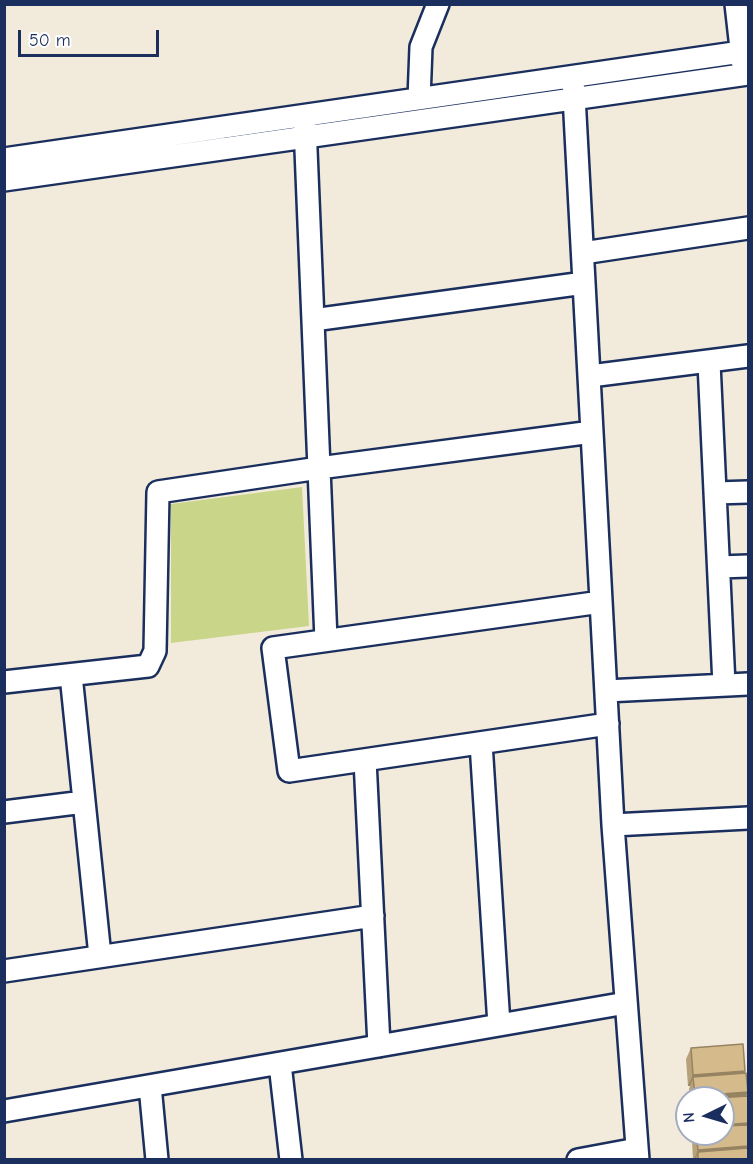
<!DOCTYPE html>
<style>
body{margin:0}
#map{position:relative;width:753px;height:1164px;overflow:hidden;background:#f2ebdc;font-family:"Comic Neue",sans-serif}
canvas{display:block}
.frame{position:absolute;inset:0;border:6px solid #1b2f5e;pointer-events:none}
.north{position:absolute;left:675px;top:1086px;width:60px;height:60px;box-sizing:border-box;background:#fff;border:2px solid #a4acbf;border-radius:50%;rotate:265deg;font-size:16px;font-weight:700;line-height:24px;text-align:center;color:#1b2f5e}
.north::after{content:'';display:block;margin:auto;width:21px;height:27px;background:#1b2f5e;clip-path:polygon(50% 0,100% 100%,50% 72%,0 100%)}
.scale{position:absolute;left:18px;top:30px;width:141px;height:27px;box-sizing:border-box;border:3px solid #1b2f5e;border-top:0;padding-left:8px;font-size:18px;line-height:21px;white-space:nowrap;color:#1b2f5e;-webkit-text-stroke:4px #fff;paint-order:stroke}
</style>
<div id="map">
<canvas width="753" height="1164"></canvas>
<div class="frame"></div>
<div class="north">N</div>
<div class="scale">50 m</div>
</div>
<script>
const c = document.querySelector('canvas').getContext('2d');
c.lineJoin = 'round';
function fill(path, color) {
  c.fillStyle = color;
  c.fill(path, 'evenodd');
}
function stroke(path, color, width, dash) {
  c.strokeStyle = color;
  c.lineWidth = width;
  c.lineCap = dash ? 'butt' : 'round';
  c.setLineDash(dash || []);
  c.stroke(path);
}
fill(new Path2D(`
 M302,487L309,626L171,643V504Z`), '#c9d589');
const minor = new Path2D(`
 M736,4L743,66
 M573,77L613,825L638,1160
 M419,99L421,47L438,4
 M305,125L326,640
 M4,159L748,51
 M4,180L748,74
 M583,253L748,228
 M313,320L584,283
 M709,363L724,685
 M590,376L748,356
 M715,493L748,492
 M719,567L748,566
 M601,602L273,648L289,771L608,724
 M71,675L100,956
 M4,682L148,666L155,651L158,492L319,468L592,432
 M606,691L748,684
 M481,743L499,1025
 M365,760L379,1046
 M4,812L84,802
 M613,825L748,818
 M4,971L373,916
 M280,1064L291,1160
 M150,1086L157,1160
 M4,1111L626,1003
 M578,1160L637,1149`);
stroke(minor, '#1b2f5e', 26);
stroke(minor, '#fff', 21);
fill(new Path2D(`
 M691,1048L745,1071L748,1160H693L692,1140L694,1134H723V1098H690L689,1089L690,1086H688L686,1059Z`), '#b7a178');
fill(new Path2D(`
 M745,1071L741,1082L693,1077L690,1086H688L693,1075Z
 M748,1092L743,1103L723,1098H694L695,1096Z
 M748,1123V1127L723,1134V1125Z
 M748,1146V1150L698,1152L695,1160H694L698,1150Z`), '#958361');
const building = new Path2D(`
 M743,1044L745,1071L693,1075L691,1048Z
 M746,1073L748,1092L695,1096L693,1077Z
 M748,1096V1123L723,1125V1098H716Z
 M748,1125V1146L698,1150L696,1134H723V1126Z
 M748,1148V1160H698V1152Z`);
fill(building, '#d5bb8b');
stroke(building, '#958361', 1.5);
</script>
